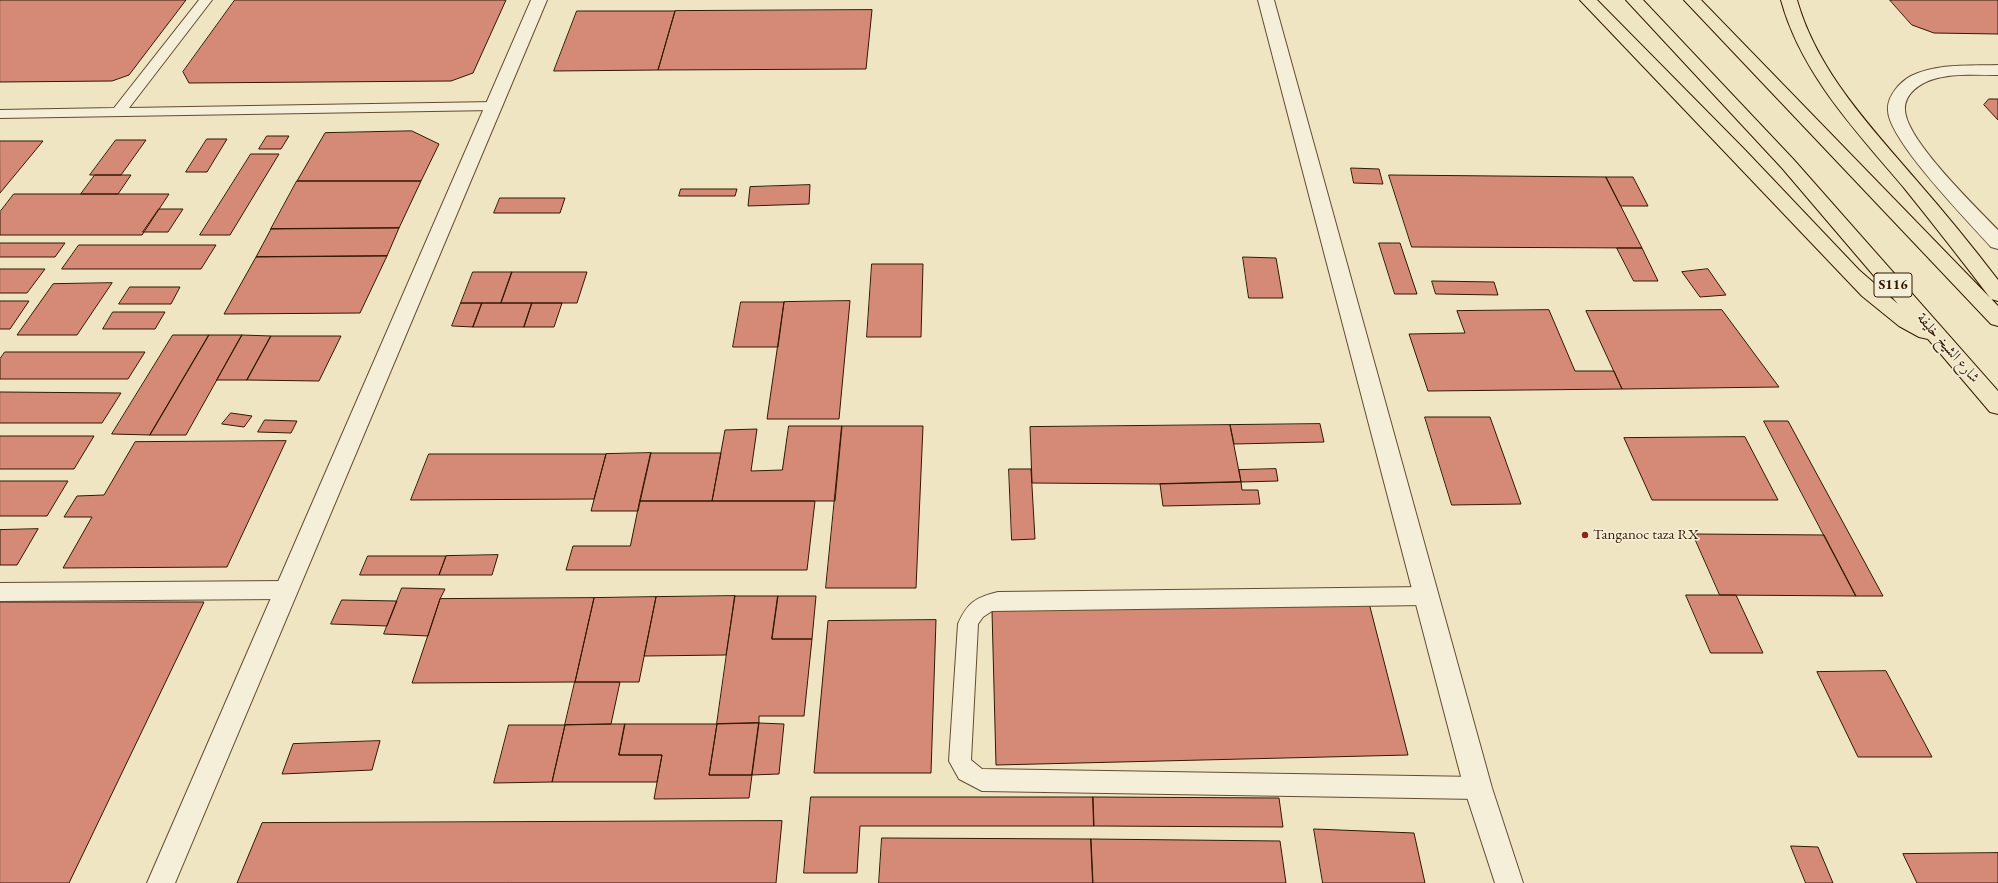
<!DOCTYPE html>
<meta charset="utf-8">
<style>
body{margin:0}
canvas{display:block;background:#f0e5c3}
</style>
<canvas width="1998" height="883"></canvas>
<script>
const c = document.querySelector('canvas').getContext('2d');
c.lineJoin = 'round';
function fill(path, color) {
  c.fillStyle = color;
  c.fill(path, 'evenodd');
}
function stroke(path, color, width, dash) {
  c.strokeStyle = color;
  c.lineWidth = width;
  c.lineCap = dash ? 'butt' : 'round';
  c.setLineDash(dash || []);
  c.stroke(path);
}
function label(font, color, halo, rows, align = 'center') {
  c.font = font + ' "EB Garamond",Amiri,serif';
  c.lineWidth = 3;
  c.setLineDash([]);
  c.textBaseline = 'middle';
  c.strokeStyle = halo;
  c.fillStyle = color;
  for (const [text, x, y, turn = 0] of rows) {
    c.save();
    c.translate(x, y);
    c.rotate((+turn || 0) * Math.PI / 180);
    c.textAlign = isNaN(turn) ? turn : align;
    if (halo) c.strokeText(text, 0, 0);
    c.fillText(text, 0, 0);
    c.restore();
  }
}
const building = new Path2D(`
 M0,0H186L129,75L112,81L0,82Z
 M235,0H506L473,73L451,81L189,83L183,72Z
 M1890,0H1998V34L1934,33L1912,25Z
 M872,10L866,69L658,70L675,11Z
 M577,11H675L658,70L554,71Z
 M1989,99H1998V120L1984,105Z
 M412,131L439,144L421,181H297L325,133Z
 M267,136H289L281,149H259Z
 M207,139H227L207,172H186Z
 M116,140H146L121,175H90Z
 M0,141H43L0,193Z
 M251,154H279L230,235H200Z
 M1351,168L1379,169L1383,184L1354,183Z
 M95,175H131L118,194H81Z
 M1389,175L1606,177L1642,248L1412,247Z
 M1606,177H1633L1648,206H1621Z
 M297,181H421L399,228L271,229Z
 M810,185L809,204L748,206L750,187Z
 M681,189H737L735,196H679Z
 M14,194H169L142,235H0V212Z
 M500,198H565L560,213H494Z
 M159,209H183L168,232H143Z
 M399,228L387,256L256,257L271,229Z
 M0,243H65L55,257H0Z
 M1379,243H1400L1417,294H1395Z
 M79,245H216L201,269H62Z
 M1617,248H1642L1658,281H1634Z
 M387,256L360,313L224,314L256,257Z
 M1243,257L1276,258L1283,298H1249Z
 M872,264H923L921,337H867Z
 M0,269H45L27,293H0Z
 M1708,269L1726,295L1700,297L1682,272Z
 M473,272H512L501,303H461Z
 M512,272H587L577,303H501Z
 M1432,281L1494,282L1498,295L1436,294Z
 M112,283L77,335H17L53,284Z
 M130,287H180L171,304H119Z
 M0,301H29L10,329H0Z
 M850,301L839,419H767L784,302Z
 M741,302H784L778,347H733Z
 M461,303H482L473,327L452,326Z
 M482,303H532L524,327H473Z
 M532,303H562L554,327H524Z
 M1549,310L1575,371H1614L1622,389L1428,391L1409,334L1465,333L1457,311Z
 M1722,310L1779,387L1622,389L1586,311Z
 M113,312H165L155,329H103Z
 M173,335H209L150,435L112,434Z
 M209,335H242L186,435H150Z
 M242,335L271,336L247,380H217Z
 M271,336H341L319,381L247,380Z
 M5,352H145L128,379H0V359Z
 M0,392L121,393L102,423H0Z
 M231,413L252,416L244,427L222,424Z
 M1425,417H1490L1521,504L1452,505Z
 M265,420L297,421L291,433L258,432Z
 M1764,421H1788L1883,596H1856Z
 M1320,424L1324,442L1234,444L1230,425Z
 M1230,425L1241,482L1160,484L1032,483L1030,427Z
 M789,426H842L835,501H712L725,430L757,429L751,471L782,470Z
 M842,426H923L916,588H826Z
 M0,436H94L74,469H0Z
 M1745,437L1778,500H1652L1624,438Z
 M286,441L227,567L63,568L92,517H64L77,496L104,495L135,442Z
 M651,453H721L712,501H640Z
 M651,453L638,511H591L606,454Z
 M429,454H606L594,499L411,500Z
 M1009,469H1031L1035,539L1012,540Z
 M1276,469L1278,481L1241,482L1239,470Z
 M0,481H68L47,516H0Z
 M1241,482L1242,490H1258L1260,504L1163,506L1160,484Z
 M640,501H815L807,570H566L573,546H630Z
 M38,529L17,565H0V530Z
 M1693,534L1824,535L1856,596L1720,595Z
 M498,555L492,575H439L446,556Z
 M368,556H446L439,575H360Z
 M402,588L445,589L440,599L428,636L384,634Z
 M1686,595H1736L1763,653H1711Z
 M735,596L726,655L644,656L656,597Z
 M735,596H778L772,639H812L804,716H759V723L717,724Z
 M778,596H816L812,639H772Z
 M656,597L639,682H575L594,598Z
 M594,598L575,682L412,683L440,599Z
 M342,600L397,601L387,626L331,624Z
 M0,602H204L69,883H0Z
 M1369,603L1408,755L996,765L992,611Z
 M936,620L931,773H814L828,621Z
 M1886,671L1932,757H1858L1817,672Z
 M575,682H620L611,724L565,725Z
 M759,723L752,775H709L717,724Z
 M759,723L784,724L779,774L752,775Z
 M611,724H625L619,755H662L657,782H552L565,725Z
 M625,724H717L709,775H752L749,798L654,799L662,755H619Z
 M509,725H565L552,782L494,783Z
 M380,741L372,770L282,774L293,744Z
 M811,797H1093L1094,826H860L857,873H804Z
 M1093,797L1279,798L1283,827L1094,826Z
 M782,821L776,883H237L262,823Z
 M1314,829L1414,833L1425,883H1323Z
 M882,838L1091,839L1093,883H879Z
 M1091,839L1280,841L1286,883H1093Z
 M1791,846L1818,847L1833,883H1806Z
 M1998,853V883H1917L1903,854Z`);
fill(building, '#d58a78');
stroke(building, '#331900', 1);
const service = new Path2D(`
 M199,0H212L129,108L494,102L499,103L501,106L499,109L494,110L0,118V110L114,108Z
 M286,581L293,584L296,590L293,596L286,599L0,601V583Z
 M1426,587L1433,590L1436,596L1433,602L1426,605L992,611L983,617L978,624L971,760L982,769L1478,777L1486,780L1489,788L1486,796L1478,799L982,791L959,779L949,761L958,624C967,603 976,597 998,592Z`);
const minor = new Path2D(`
 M531,0H547L175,883H147Z
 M1258,0H1274L1492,788L1523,883H1495L1464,788Z
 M1998,65V75C1977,75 1954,73 1934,79C1920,83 1904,94 1905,110C1906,140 1976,207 1998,230V249L1991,247C1969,222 1888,140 1888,110C1887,96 1900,82 1911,76C1938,63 1969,66 1998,65Z`);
const trunk = new Path2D(`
 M1580,0H1597L1745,150L1859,270L1898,304L1782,168L1626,0H1643L1794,160L1998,391V414L1990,412L1928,339L1919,337L1899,326L1862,296Z
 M1684,0H1701L1998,306V326L1991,324Z
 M1781,0H1797C1817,71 1870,126 1917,181C1945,213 1972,246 1998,280V301L1991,299C1963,262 1934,225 1905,189C1857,132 1801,74 1781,0Z`);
stroke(service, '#624c31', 2);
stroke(minor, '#624c31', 2);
stroke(trunk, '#331900', 2);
fill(service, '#f5eed8');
fill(minor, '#f5eed8');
fill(trunk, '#f0e5c3');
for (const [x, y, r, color] of [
 [1585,535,4,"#8f2418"]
]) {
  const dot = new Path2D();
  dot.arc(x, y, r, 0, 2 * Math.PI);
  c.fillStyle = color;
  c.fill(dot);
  stroke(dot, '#f5eed8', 1.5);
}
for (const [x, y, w] of [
 [1893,285,38]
]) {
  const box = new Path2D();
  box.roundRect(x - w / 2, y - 12, w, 24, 3);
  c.fillStyle = '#f5eed8';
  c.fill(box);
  stroke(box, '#331900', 1);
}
label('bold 14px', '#331900', null, [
 ["S116",1893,285]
]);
label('15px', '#331900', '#f5eed8', [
 ["شارع الشيخ خليفة",1948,348,49]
]);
label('15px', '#331900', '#f5eed8', [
 ["Tanganoc taza RX",1593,535]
], 'left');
</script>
